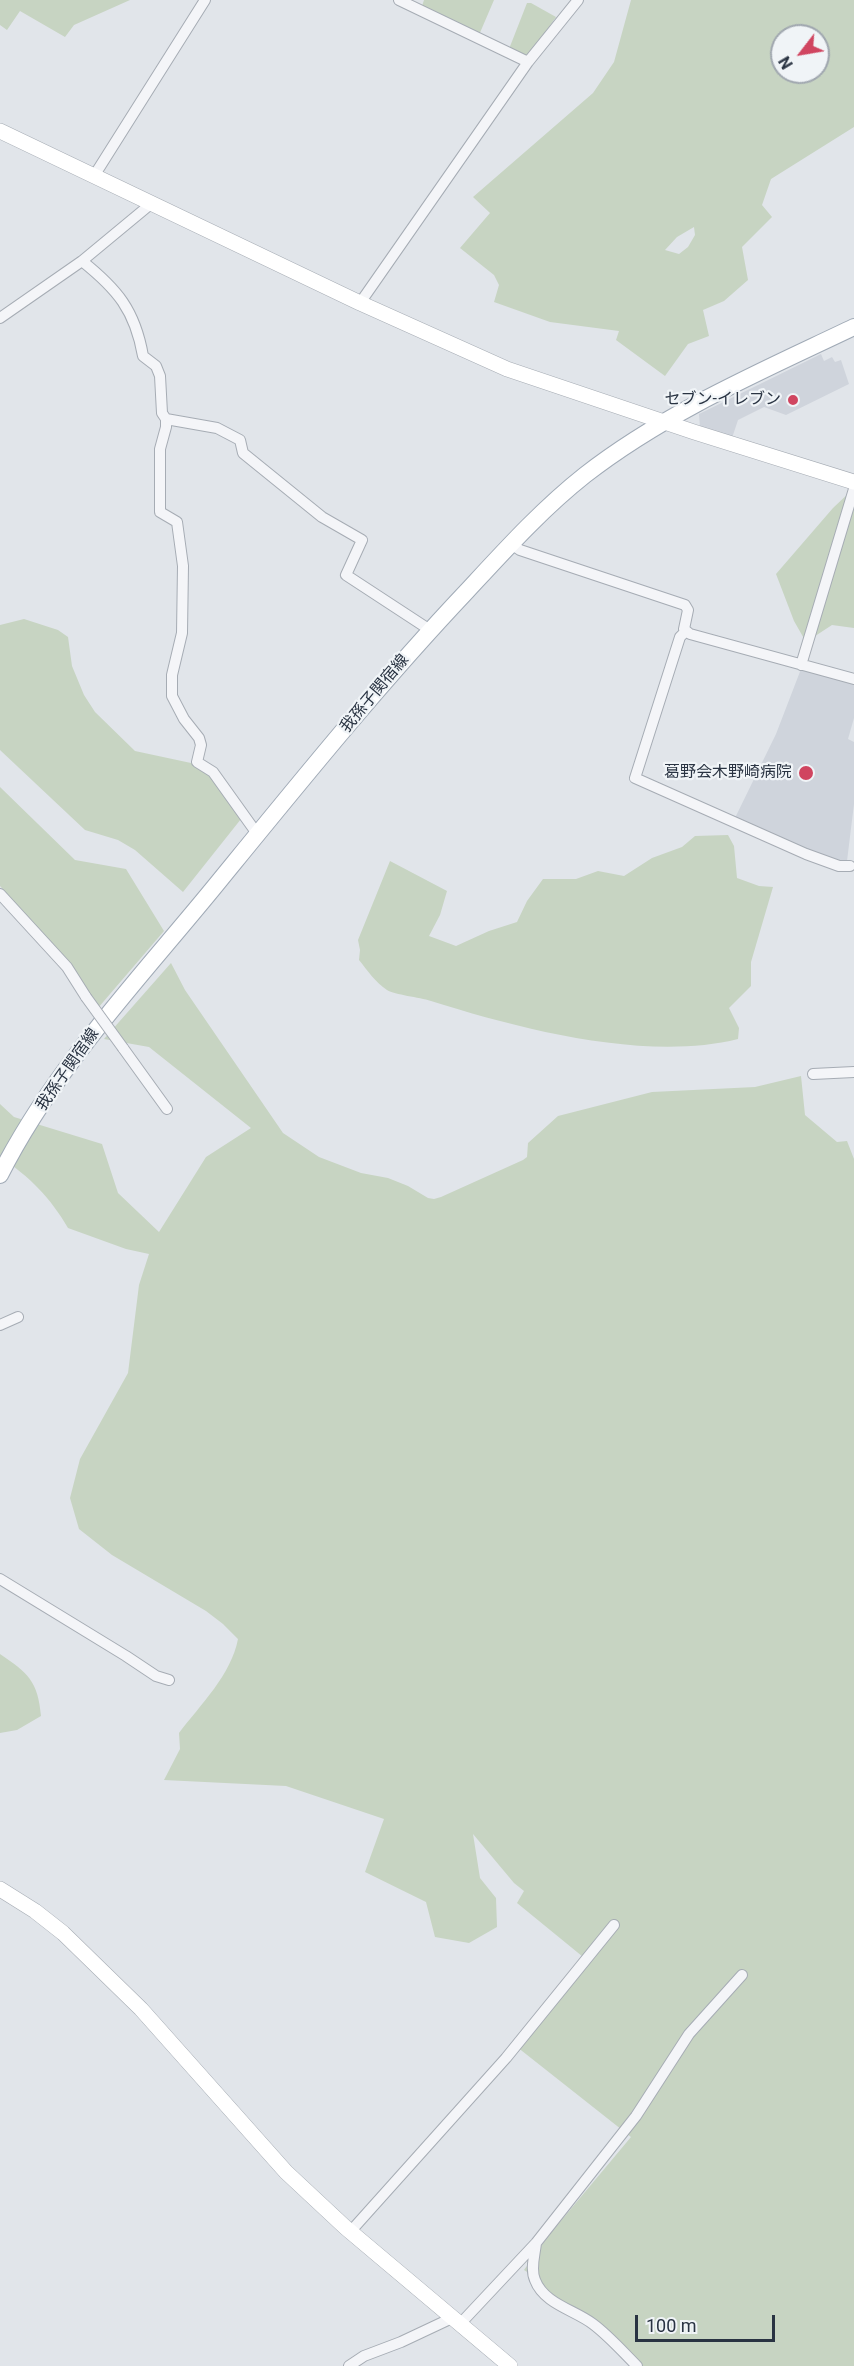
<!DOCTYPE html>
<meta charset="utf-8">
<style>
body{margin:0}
#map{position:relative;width:854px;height:2366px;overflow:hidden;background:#e1e5ea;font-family:Roboto,sans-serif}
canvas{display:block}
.north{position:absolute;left:770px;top:24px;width:60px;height:60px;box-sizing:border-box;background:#f0f4f7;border:2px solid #a0a7af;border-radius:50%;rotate:239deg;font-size:16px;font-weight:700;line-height:24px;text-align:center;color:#293342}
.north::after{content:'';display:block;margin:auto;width:21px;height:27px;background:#d04560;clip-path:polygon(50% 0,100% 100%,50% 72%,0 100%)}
.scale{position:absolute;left:635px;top:2315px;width:140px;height:27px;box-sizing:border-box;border:3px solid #293342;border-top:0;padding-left:8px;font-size:18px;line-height:21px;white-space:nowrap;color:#293342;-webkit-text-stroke:4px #f0f4f7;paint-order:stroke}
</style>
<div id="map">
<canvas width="854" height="2366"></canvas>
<div class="north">N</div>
<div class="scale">100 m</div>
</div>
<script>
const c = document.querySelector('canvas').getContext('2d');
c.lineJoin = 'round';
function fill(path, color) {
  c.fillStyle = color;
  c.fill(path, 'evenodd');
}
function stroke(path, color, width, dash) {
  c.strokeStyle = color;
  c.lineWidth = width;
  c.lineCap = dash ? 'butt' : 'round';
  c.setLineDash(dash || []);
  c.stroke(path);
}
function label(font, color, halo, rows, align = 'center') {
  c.font = font + ' Roboto,"Noto Sans JP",sans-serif';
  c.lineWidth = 4.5;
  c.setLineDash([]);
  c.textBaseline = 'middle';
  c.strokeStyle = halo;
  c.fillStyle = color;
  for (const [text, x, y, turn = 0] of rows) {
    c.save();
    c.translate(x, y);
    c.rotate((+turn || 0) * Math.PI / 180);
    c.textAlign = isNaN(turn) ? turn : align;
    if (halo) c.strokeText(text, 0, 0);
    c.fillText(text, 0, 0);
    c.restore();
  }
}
fill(new Path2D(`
 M821,354L824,361L832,357L835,362L841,360L849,384L786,415L764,407L738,420L732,438L700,427L699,414Z
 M801,669L854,684V718L848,739L854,742V804L847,861L843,863L734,820L776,734Z`), '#cfd4dc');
fill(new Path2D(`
 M0,0H130L74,25L65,37L20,11L7,30L0,25Z
 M424,0H494L479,35L421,9Z
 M631,0H854V127L771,179L762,205L772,217L742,247L748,280L724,301L703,310L709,336L688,344L665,376L616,340L619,331L550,322L494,302L499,285L494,275L460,248L490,213L473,197L593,93L614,62ZM782,36H818V72H782ZM694,227L695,235L688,247L679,254L665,250L677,237Z
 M527,3H531L556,17L528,57L509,49Z
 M852,490L854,491V628L832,625L806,642L794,621L776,574L833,508Z
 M24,619L58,630L68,637L72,666L84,695L95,712L135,751L191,763L206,769L241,819L183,892L135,850L118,840L85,830L0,750V625Z
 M0,787L75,860L126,869L164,931L98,1008L30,920L0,886Z
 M728,835L734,846L737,878L759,886L773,887L751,962V986L729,1008L739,1028L738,1039C646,1062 520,1029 431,1001C419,997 395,995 387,990C376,983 367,970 359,960L360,950L358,940L390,861L447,891L440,915L429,936L456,946L489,931L517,922L527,901L543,879H576L598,871L624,876L652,858L682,847L695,836Z
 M171,963L185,990L283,1133L319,1157L361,1173L388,1178L408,1186L428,1198L434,1199L441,1197L523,1160L527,1157L528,1143L558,1116L652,1092L755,1087L801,1076L805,1115L837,1142L847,1141L854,1159V2366H643L592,2318L561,2301L546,2289L540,2280L524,2270L549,2235L631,2137L517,2047L588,1961L517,1903L524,1891L514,1883L473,1834L480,1878L496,1898L497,1927L469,1943L435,1937L426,1902L365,1872L384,1819L286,1786L164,1780L180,1749L179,1733C201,1704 231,1675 238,1639L223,1624L206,1611L112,1555L79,1529L70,1498L80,1459L128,1373L139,1285L149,1254L126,1249L68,1228C50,1197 30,1177 0,1157V1104L14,1117L102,1144L118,1193L159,1232L206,1157L251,1128L149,1047L104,1039Z
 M0,1654C28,1673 38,1681 41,1716L17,1730L0,1733Z`), '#c7d4c2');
const street = new Path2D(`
 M399,0L528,62
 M94,176L205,0
 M82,261C117,289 135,310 143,356L156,366L160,376L162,413L166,419V427L160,449V512L177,522L183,566L182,633L172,675V696L184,719L199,738L201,745L197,762L213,772L258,835
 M360,303L528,62L578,0
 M0,318L82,261L152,203
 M166,419L217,428L240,440L243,453L322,517L362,540L346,575L430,630
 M511,544L520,550L685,605L688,610L684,629L690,634L854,679
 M686,631L680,637L635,778L806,854L839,866H850
 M801,665L854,489
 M0,894L67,967L86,997
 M123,1048L167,1109
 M813,1074L854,1072
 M0,1325L18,1317
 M0,1579L126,1656L156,1676L169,1680
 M350,2232L506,2058L614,1925
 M536,2243C535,2254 530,2269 535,2280C544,2304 575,2310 593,2324C609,2336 623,2352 637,2366
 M460,2324L536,2243L636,2116L689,2034L742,1975
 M349,2366L364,2356L401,2342L452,2318`);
const secondary = new Path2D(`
 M0,131L360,303L507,369L694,432L854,482
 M0,1889L35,1911L63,1933L141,2009L286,2172L346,2228L510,2366`);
const primary = new Path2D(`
 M0,1175C55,1066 143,975 220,880C300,782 380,683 467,591C505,550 542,509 585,475C666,412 762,371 854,327`);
stroke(street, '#a6acb4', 12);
stroke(secondary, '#a6acb4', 16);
stroke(primary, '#a0aab6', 18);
stroke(street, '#f4f5f8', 10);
stroke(secondary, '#fff', 15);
stroke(primary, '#fff', 16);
const streetBridge = new Path2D(`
 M86,997L123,1048`);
stroke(streetBridge, '#a6acb4', 12, []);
stroke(streetBridge, '#f4f5f8', 10);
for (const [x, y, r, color] of [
 [793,400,6,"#d04560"],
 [806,773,8,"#d04560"]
]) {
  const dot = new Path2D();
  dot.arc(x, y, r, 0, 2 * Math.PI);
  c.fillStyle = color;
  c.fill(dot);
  stroke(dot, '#f0f4f7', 2);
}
label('16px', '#293342', '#f0f4f7', [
 ["セブン-イレブン",781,400],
 ["葛野会木野崎病院",792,773]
], 'right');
label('16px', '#293342', '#f0f4f7', [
 ["我孫子関宿線",375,694,-50],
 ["我孫子関宿線",68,1070,-55]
]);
</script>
